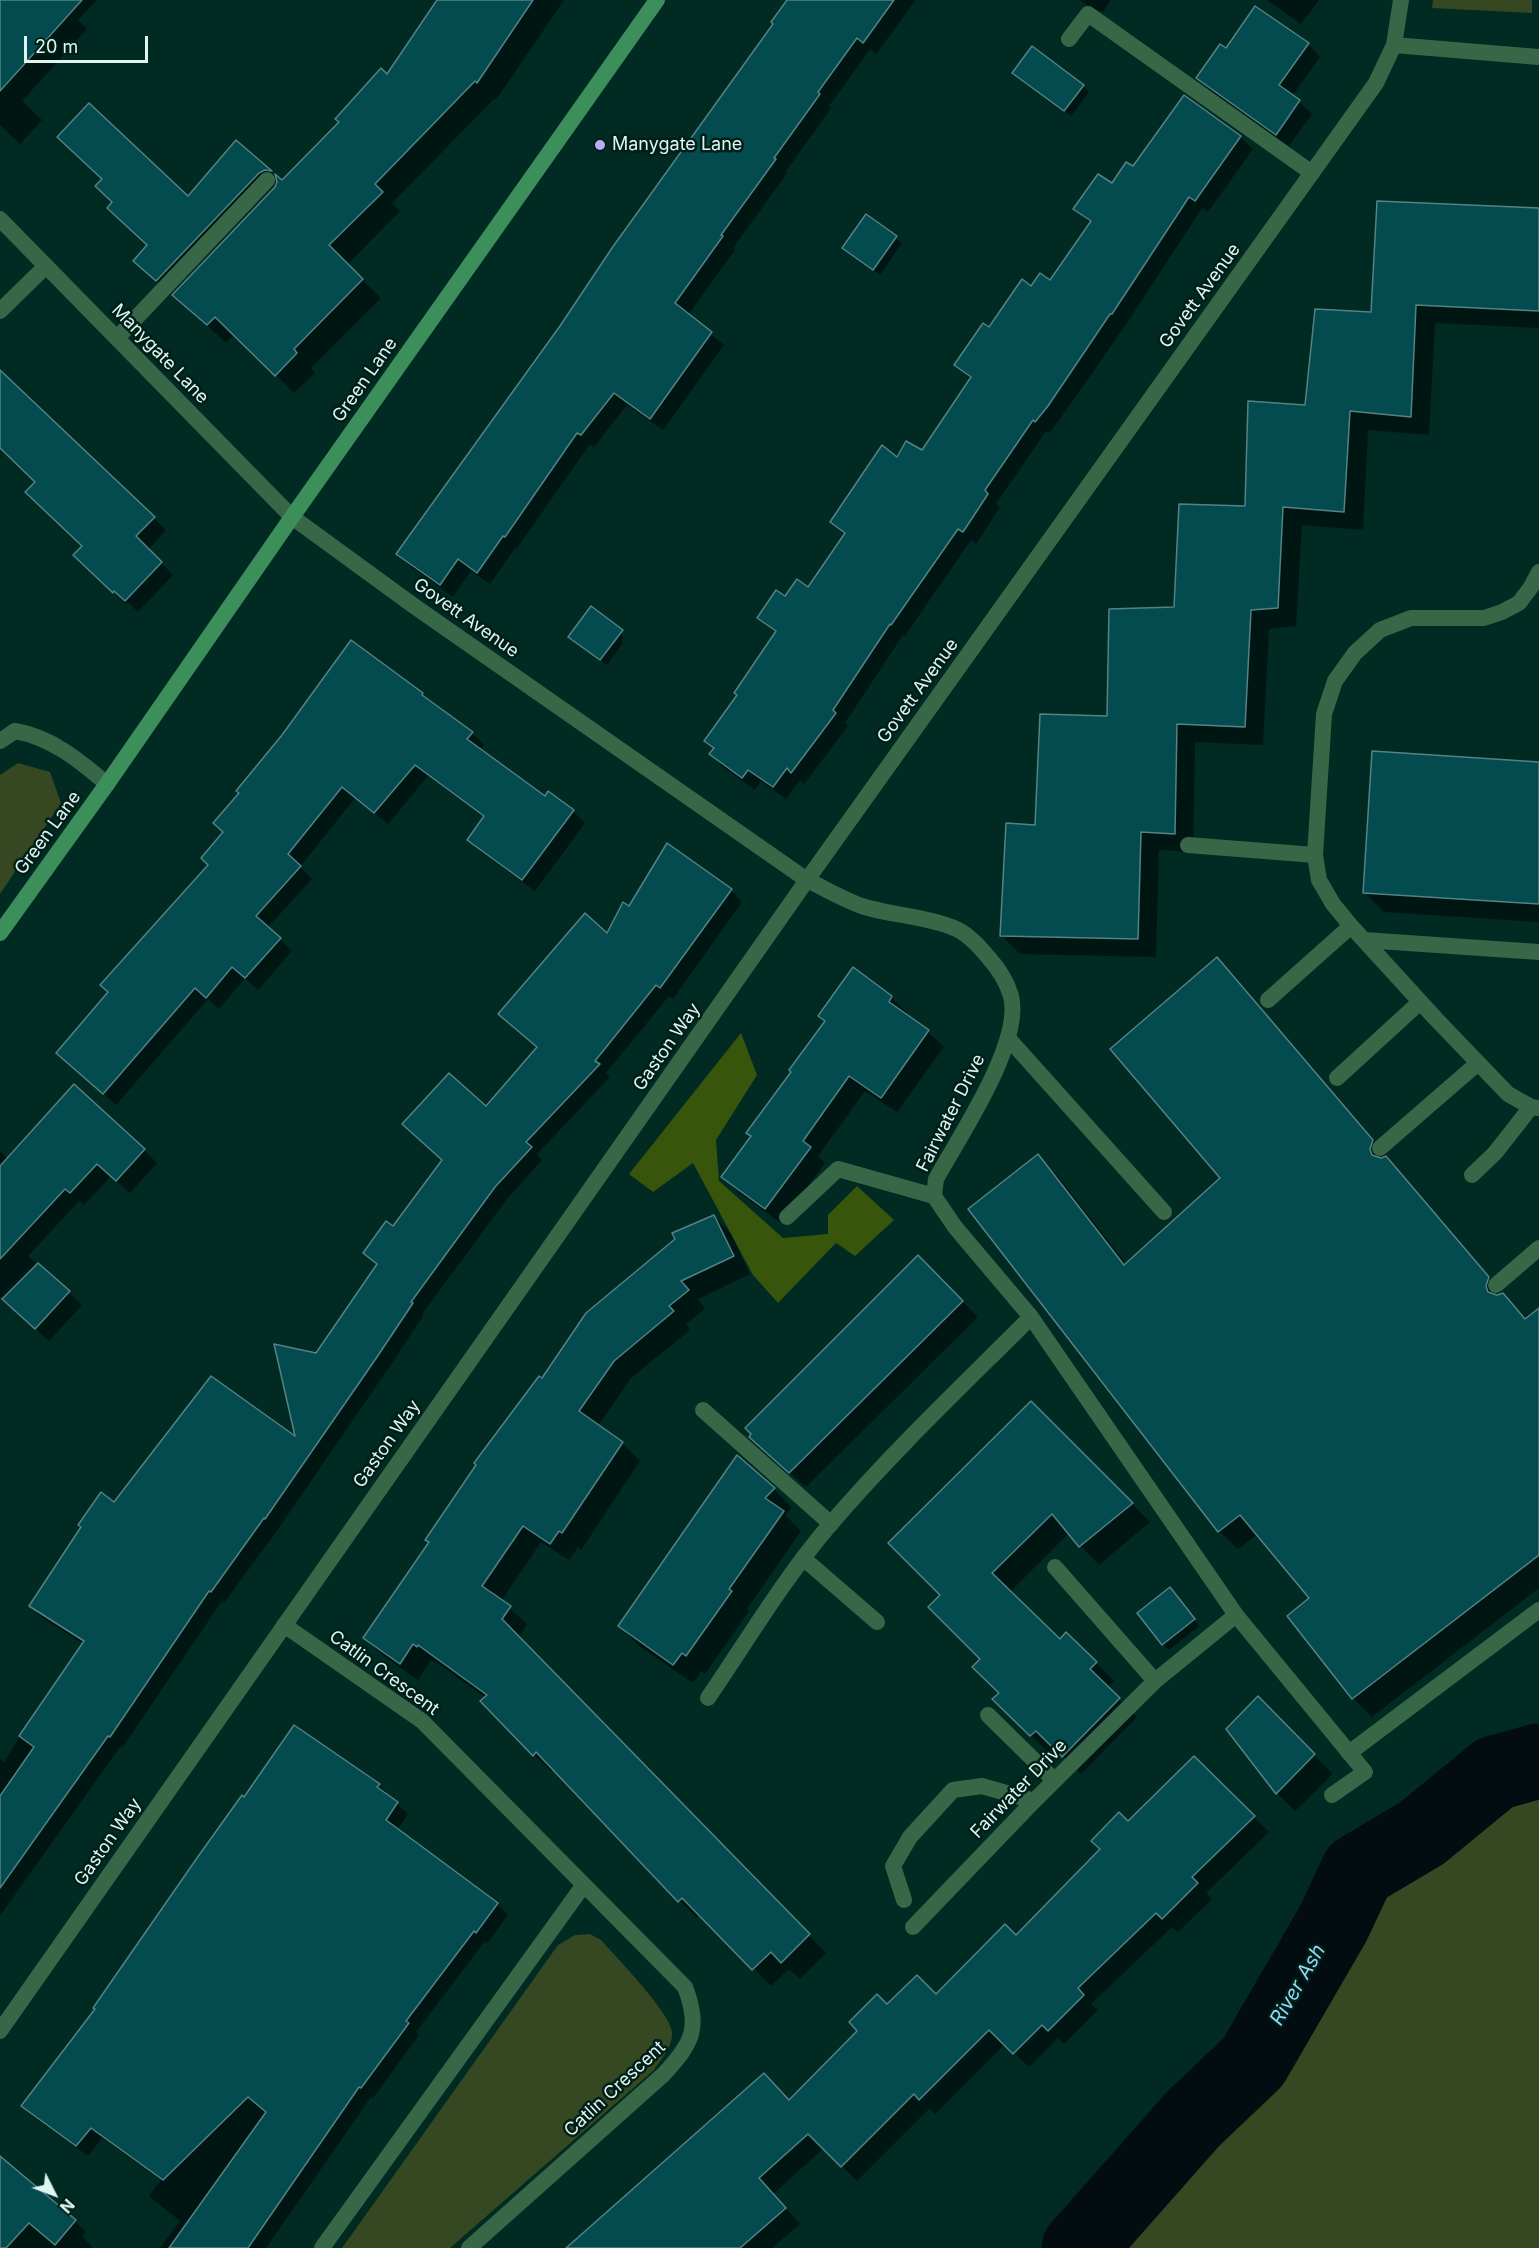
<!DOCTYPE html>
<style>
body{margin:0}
#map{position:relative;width:1539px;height:2248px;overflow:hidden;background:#002a22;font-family:Inter,sans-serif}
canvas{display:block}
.north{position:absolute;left:24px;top:2164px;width:60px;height:60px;-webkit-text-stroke:4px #001f19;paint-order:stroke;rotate:132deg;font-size:16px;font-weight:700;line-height:24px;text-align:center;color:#dff5ef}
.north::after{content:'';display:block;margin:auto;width:21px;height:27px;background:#dff5ef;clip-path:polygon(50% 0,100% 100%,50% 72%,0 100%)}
.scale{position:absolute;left:24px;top:36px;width:124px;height:27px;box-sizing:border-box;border:3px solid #dff5ef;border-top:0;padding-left:8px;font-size:18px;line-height:21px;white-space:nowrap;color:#dff5ef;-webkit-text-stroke:4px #001f19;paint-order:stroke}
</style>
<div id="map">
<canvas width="1539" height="2248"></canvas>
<div class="north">N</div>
<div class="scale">20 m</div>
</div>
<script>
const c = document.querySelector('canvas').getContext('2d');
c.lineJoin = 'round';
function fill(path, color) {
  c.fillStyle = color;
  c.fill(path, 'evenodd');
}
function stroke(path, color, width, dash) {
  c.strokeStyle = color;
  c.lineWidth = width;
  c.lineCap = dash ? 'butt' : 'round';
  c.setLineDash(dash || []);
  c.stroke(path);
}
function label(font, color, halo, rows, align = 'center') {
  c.font = font + ' Inter,sans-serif';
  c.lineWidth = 5;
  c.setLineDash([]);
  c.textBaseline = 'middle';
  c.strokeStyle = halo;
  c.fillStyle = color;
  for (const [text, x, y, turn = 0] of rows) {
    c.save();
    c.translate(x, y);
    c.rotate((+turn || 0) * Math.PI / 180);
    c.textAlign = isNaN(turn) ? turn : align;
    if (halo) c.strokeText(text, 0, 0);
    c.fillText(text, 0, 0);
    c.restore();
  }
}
fill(new Path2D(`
 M1433,0H1532V13L1432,8Z
 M18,763L50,772L61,803L0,894V775Z
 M1539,1781V2248H1079L1193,2119L1253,2062L1333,1924L1358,1871L1411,1813Z
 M590,1934L601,1940C616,1957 670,2012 672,2032C673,2047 661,2059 654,2070L450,2248H342L558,1945L575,1935Z`), '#354822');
fill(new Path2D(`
 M741,1033L757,1075L716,1140L719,1181L783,1238L828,1234V1215L857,1186L894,1220L855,1256L836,1243L778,1303L753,1275L693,1163L653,1192L629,1174Z`), '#37560b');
fill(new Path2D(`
 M0,0H97L78,20L87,29L22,101L42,120L20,144L0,125Z
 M439,0H564L496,100L494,99L392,203L400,211L347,265L381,298L311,368L315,373L294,393L235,334L226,343L174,295L276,188L278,179H275L167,290L145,270L149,245L114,202L188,199L237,142L282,182L387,76Z
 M789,0H916L876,54L870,49L829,106L831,108L786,171L787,173L733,248L735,250L688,315L724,345L663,430L627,405L594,447L590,444L517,548L516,547L490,584L471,571L453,597L410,566L398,554L438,500L775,24Z
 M1080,0H1111L1103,12L1092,9Z
 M1267,0H1319L1301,24Z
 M1308,44L1320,57L1292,96L1312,114L1289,146L1210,90L1198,78Z
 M1020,79L1083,86L1089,92L1071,116Z
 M1184,97L1240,137L1253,149L1208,212L1202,208L1125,326L1060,419L1049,433L1046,431L996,504L1000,507L976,544L971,540L904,637L903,635L845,723L848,726L804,784L800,780L786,799L761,781L755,790L723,767L711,754L715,749L706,741L739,695L777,634L759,618L785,598L809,589L844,534L832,522L897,459L922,453L971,380L956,365L1032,288L1050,282L1091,224L1075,209L1112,185L1133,168Z
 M1539,209V328L1435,323L1429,435L1368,430L1363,530L1302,525L1296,626L1269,629L1263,745L1195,742L1193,852L1159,850L1156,957L1020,954L1001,935L1036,827L1108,718L1175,609L1247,507L1307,407L1373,314Z
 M867,216L902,243L880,275L844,248Z
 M0,403L154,518L166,530L148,550L173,575L138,612L128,602L126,604L76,555L84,546L0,436Z
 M616,626L622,632V644L607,665L570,637Z
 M422,694L433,705L472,733L484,745L480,750L545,798L573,811L585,823L535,891L481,852L469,840L485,818L428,776L388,824L355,798L300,867L312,879L267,928L292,951L258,990L245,978L219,1009L208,999L116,1105L58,1053Z
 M1539,763V922L1384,912L1364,892Z
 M731,890L742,902L673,999L669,996L606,1073L610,1077L537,1154L542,1160L507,1199L422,1314L423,1316L388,1369L278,1529L224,1603L222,1601L122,1748L120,1747L0,1916V1759L4,1762L37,1709L84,1644L42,1618L31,1606L115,1504L297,1439L317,1355L378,1266L365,1253L393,1228L486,1108L539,1048L512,1026L608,935L630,909Z
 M1217,959L1236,978L1391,1160L1390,1162L1507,1297L1506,1298L1527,1320L1539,1310V1588L1372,1717L1353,1698L1312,1598L1258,1534L1238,1549L1219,1531L1038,1156L1057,1175L1127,1265L1222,1179Z
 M891,997L907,1013L905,1015L928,1032L944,1047L897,1112L865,1091L818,1156L825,1163L781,1223L739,1193L723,1177L752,1137L826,1022L820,1016Z
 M144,1150L157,1163L130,1193L111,1176L84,1205L79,1201L28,1256L82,1305L49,1341L0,1296V1151L8,1159Z
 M714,1216L731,1234L750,1274L698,1299L705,1309L686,1324L690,1330L631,1378L598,1426L622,1443L640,1461L581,1550L578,1547L569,1560L541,1542L501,1601L527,1624L519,1637L826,1953L800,1979L789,1969L771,1986L701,1914L697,1918L679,1900L555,1769L552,1772L534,1755L482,1701L486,1698L436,1662L435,1663L431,1660L418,1680L382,1655L365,1638L542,1380Z
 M918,1257L978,1317L806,1487L767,1453Z
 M1031,1403L1150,1522L1099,1565L1069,1533L1010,1592L1060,1641L1096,1663L1114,1681L1107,1688L1137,1717L1081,1774L1055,1748L1049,1753L994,1699L1001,1693L982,1659L942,1595Z
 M774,1489L792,1508L785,1515L801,1531L747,1609L749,1611L705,1674L701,1671L693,1683L638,1645L620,1626Z
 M1176,1595L1199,1626L1169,1650L1163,1644Z
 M1258,1699L1333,1774L1295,1811L1277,1793Z
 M1194,1759L1269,1832L1206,1893L1212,1899L1178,1932L1172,1927L1091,2004L1098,2010L1064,2044L1058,2038L1029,2067L1005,2044L935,2114L930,2108L857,2181L824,2148L773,2194L800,2224L772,2248H568L789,2101L887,2006L936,1996L1016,1937Z
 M379,1785L390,1796L389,1797L408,1814L397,1830L497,1904L508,1915L488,1943L485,1941L416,2032L419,2035L373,2098L371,2097L266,2248H160L180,2221L149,2196L161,2180L102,2138L88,2156L34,2117L23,2106L97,2010L245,1799Z
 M0,2158L75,2221L86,2232L82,2236L93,2248H0Z`), '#0007');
stroke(new Path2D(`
 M1079,2248L1193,2119L1253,2062L1333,1924L1358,1871L1422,1833L1495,1773L1539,1761`), '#020c11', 75);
const building = new Path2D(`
 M0,0H82L0,91Z
 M437,0H533L477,83L475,81L375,184L383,192L329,245L363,279L294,349L297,353L275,376L215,317L207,325L172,295L275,187L277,182L275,174L282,180L339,122L335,119L381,68L387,74Z
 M787,0H894L863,43L857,38L818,92L820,94L774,158L776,159L721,235L723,236L675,303L712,332L650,419L614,393L581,435L577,433L505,537L503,536L477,573L458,559L440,585L396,554L560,326L612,248L773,24L771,22Z
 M1255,6L1309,43L1279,85L1300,100L1276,135L1196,78L1220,44L1226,48Z
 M1032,46L1084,85L1064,111L1012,73Z
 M1184,95L1241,136L1195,201L1189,197L1112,314H1110L1048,406L1035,422L1033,420L985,490L988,494L963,532L958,529L891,625L890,624L833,710L836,713L791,773L787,768L773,787L748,770L742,778L709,754L714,748L704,741L737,695L734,693L776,631L757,618L776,590L785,596L797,579L808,587L845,533L830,522L882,445L897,457L906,441L922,450L971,377L954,365L983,323L989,327L1022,279L1031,286L1040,273L1050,280L1091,221L1073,209L1098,174L1112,183L1126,162L1133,166Z
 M89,103L188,196L236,140L272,171L265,170L259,173L156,281L133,261L147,245L107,208L112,202L95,186L102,179L57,137Z
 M1377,201L1539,208V311L1416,305L1411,417L1350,411L1344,512L1283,507L1278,608L1251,610L1245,727L1177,724L1175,834L1141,832L1138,939L1000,936L1006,823L1035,825L1040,714L1107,716L1109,609L1174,607L1179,504L1245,506L1248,401L1305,405L1315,309L1371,312Z
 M866,214L897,236L873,270L842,248Z
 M0,370L155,517L136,536L162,562L125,601L114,591L113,593L73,555L82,546L25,492L35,482L0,448Z
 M591,606L623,630L600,660L568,637Z
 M351,640L423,693L422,695L473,732L467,739L545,796L548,791L574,810L522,880L467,840L484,816L415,765L374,813L342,787L288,854L301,866L256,916L281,938L245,978L232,967L206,998L195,988L103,1094L56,1053L108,992L100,985L208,865L201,858L223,832L213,823L239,793L236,791L282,735Z
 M1372,751L1539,762V904L1363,893Z
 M667,843L732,889L660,988L656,985L595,1061L600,1064L526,1142L532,1147L495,1187L411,1302L413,1303L377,1357L265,1519L264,1518L211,1592L209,1591L110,1737L108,1736L0,1888V1796L34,1747L19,1736L84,1641L29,1606L81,1527L78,1525L101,1492L114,1502L211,1376L295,1436L274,1344L316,1353L377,1264L363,1253L386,1221L393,1226L442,1160L402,1124L449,1073L486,1106L537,1047L498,1014L585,913L607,933L623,902L629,906Z
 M1217,957L1373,1140L1370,1149L1372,1155L1381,1158L1386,1156L1489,1277L1486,1286L1488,1292L1497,1295L1503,1293L1525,1319L1539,1308V1555L1352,1699L1287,1616L1309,1598L1240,1515L1218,1532L968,1209L1038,1154L1124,1265L1220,1178L1110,1049Z
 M853,967L892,996L889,1002L929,1030L881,1098L849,1076L803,1141L811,1147L765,1209L721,1177L751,1136L746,1133L791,1072L789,1070L825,1021L818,1016Z
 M74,1084L145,1149L116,1181L97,1164L70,1193L65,1189L0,1259V1166Z
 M714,1215L734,1256L681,1281L689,1290L669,1306L674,1311L614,1361L579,1411L623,1442L562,1533L559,1531L550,1544L523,1526L482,1586L511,1606L502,1619L810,1934L781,1963L771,1952L752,1970L682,1898L678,1902L536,1752L533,1756L480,1701L487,1695L418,1645L417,1647L413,1644L400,1664L363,1638L429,1542L425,1540L476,1465L474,1463L539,1376L542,1378L586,1313L675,1239L672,1233Z
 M918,1255L963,1301L789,1473L749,1437L751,1434L745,1428Z
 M38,1263L70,1291L35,1329L2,1299Z
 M1031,1401L1133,1503L1079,1547L1052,1514L992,1573L1060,1639L1066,1632L1097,1662L1090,1669L1120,1698L1062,1757L1036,1731L1030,1736L992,1699L999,1693L972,1667L980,1659L928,1607L940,1595L888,1543Z
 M737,1455L775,1488L765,1498L784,1511L729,1589L732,1591L686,1656L682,1653L673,1665L618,1626Z
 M1170,1587L1195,1619L1162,1645L1137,1613Z
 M1258,1696L1315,1754L1276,1794L1226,1729Z
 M294,1725L380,1784L377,1787L398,1802L386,1820L498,1903L476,1933L474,1931L406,2021L409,2023L361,2088L359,2087L248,2248H169L266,2112L248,2097L163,2180L91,2128L76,2146L21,2106L95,2009L93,2008L197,1858L242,1795L244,1797Z
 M1194,1756L1255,1816L1192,1877L1198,1883L1162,1919L1156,1913L1078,1988L1084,1995L1048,2031L1042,2025L1013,2054L989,2030L919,2100L914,2094L841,2167L808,2134L759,2178L786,2208L740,2248H566L764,2073L789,2100L857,2031L849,2022L877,1994L887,2004L917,1975L936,1994L1005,1924L1016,1935L1100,1849L1091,1841L1119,1812L1128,1821Z
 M0,2156L76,2220L55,2245L29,2223L6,2248H0Z`);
fill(building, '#034b4f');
stroke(building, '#558285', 1.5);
stroke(new Path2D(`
 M1069,39L1088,14L1312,173
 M1394,45L1539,57
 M117,338L267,180
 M1539,572L1531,587L1519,603L1502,612L1484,618H1411L1380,630L1355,653L1335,681L1324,714L1315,855L1319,880L1333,904L1351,926L1436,1019L1508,1094L1531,1107L1539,1108
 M1188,845L1315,855
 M1364,940L1539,952
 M1268,1000L1351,926
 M1008,1038L1164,1212
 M1337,1078L1420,1002
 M1380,1148L1478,1063
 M1472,1175L1495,1153L1531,1107
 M787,1217L838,1169L934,1196
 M1496,1285L1539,1248
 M703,1410L831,1524
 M988,1715L1054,1780
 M1349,1753L1539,1610
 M904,1900L893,1866L910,1837L953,1790L982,1786L1034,1801`), '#376747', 16);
stroke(new Path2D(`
 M0,311L46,266
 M292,517L414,606L807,880C826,889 846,901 865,907C895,916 925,916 954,928C967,933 979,946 988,957C998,968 1007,982 1011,996C1023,1043 959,1137 936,1179L934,1196L955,1227L1031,1317L1236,1615L1365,1772L1332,1795
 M0,741L15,731C51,737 80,761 107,784
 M803,1558L877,1622
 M1055,1567L1155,1681
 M284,1625L422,1721L685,1987C701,2028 692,2043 664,2074L469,2248
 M708,1698C747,1641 783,1580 828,1527C891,1453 962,1386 1031,1317
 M913,1927L1034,1801L1155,1681L1236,1615
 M0,2031L807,880L1376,83L1394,45L1401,0
 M322,2248L583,1886`), '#376747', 16);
stroke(new Path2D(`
 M0,219L292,517`), '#376747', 16);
stroke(new Path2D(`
 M0,933L107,784L292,517L657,0`), '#3c8e5b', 16);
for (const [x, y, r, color] of [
 [600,145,6,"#bbaaf6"]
]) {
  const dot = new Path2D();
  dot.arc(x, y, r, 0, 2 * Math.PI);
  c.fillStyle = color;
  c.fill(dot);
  stroke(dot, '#001f19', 2);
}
label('18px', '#dff5ef', '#001f19', [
 ["Manygate Lane",612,145]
], 'left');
label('18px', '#dff5ef', '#001f19', [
 ["Govett Avenue",1200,296,-54],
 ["Manygate Lane",160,354,46],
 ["Green Lane",365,380,-55],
 ["Govett Avenue",466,618,35],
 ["Govett Avenue",918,691,-54],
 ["Green Lane",48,833,-54],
 ["Gaston Way",667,1047,-55],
 ["Fairwater Drive",951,1113,-63],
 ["Gaston Way",387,1444,-55],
 ["Catlin Crescent",384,1673,36],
 ["Fairwater Drive",1019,1789,-46],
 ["Gaston Way",108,1842,-55],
 ["Catlin Crescent",615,2089,-43]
]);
label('italic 20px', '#91d8f4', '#001f19', [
 ["River Ash",1298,1985,-60]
]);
</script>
